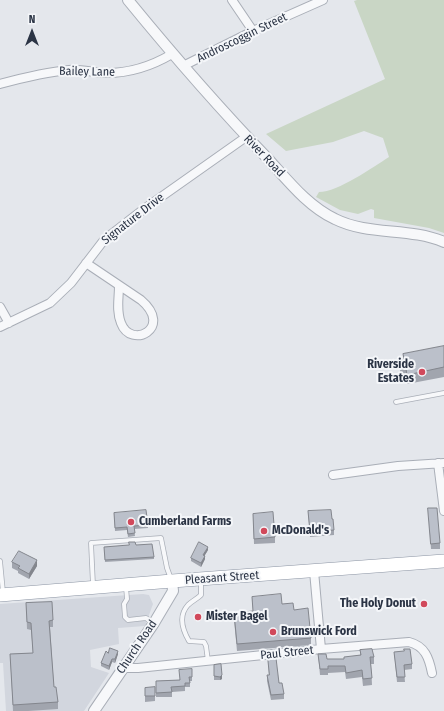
<!DOCTYPE html>
<style>
body{margin:0}
#map{position:relative;width:444px;height:711px;overflow:hidden;background:#e4e7ec;font-family:"Fira Sans Condensed",sans-serif}
canvas{display:block}
.north{position:absolute;left:12px;top:12px;width:40px;height:40px;-webkit-text-stroke:3px #f4f6f9;paint-order:stroke;rotate:0deg;font-size:11px;font-weight:700;line-height:16px;text-align:center;color:#2b3445}
.north::after{content:'';display:block;margin:auto;width:14px;height:18px;background:#2b3445;clip-path:polygon(50% 0,100% 100%,50% 72%,0 100%)}
</style>
<div id="map">
<canvas width="444" height="711"></canvas>
<div class="north">N</div>
</div>
<script>
const c = document.querySelector('canvas').getContext('2d');
c.lineJoin = 'round';
function fill(path, color) {
  c.fillStyle = color;
  c.fill(path, 'evenodd');
}
function stroke(path, color, width, dash) {
  c.strokeStyle = color;
  c.lineWidth = width;
  c.lineCap = dash ? 'butt' : 'round';
  c.setLineDash(dash || []);
  c.stroke(path);
}
function label(font, color, halo, rows, align = 'center') {
  c.font = font + ' "Fira Sans Condensed",sans-serif';
  c.lineWidth = 4;
  c.setLineDash([]);
  c.textBaseline = 'middle';
  c.strokeStyle = halo;
  c.fillStyle = color;
  for (const [text, x, y, turn = 0] of rows) {
    c.save();
    c.translate(x, y);
    c.rotate((+turn || 0) * Math.PI / 180);
    c.textAlign = isNaN(turn) ? turn : align;
    if (halo) c.strokeText(text, 0, 0);
    c.fillText(text, 0, 0);
    c.restore();
  }
}
fill(new Path2D(`
 M143,594L149,595L153,604L145,626L118,628L119,644L90,650L91,667L109,673L84,711H6L3,663H0V604Z`), '#d2d6de');
fill(new Path2D(`
 M357,0H444V233L429,228L374,218V210L371,209L358,214L340,210L316,197L319,192C338,192 373,167 389,157L383,138L364,131L333,142L286,151L266,134L385,79L354,1Z`), '#c9d6c5');
const service = new Path2D(`
 M396,402L444,393
 M0,561L3,592
 M201,581V595C197,599 192,601 188,605C178,616 182,629 189,641L204,642L206,646L208,661
 M93,585L91,543L161,538L167,568L171,579
 M126,587L127,599L124,604L125,617L128,620L146,618L153,623`);
const minor = new Path2D(`
 M232,0L253,31
 M183,66L253,31L323,0
 M0,84C22,78 45,72 69,70C80,69 91,72 102,73C128,74 150,67 172,54
 M86,263L141,300C174,328 131,350 121,323C116,311 119,298 119,286
 M0,307L9,323
 M0,327L50,303L71,283L104,240L144,209L246,137
 M438,463L444,511
 M333,475L398,466L444,463
 M314,571L321,649
 M123,668H138L321,649L409,642C425,646 429,658 432,673`);
const tertiary = new Path2D(`
 M128,0C173,55 220,109 270,161C289,182 309,207 335,219C369,236 409,227 444,242
 M94,711L154,623L173,591L172,581`);
const trunk = new Path2D(`
 M0,595L172,581L444,561`);
stroke(service, '#a9aeb7', 5.5);
stroke(minor, '#a9aeb7', 10);
stroke(tertiary, '#a9aeb7', 12);
stroke(trunk, '#8b94a3', 14);
stroke(service, '#f7f8fa', 4);
stroke(minor, '#f7f8fa', 8);
stroke(tertiary, '#f7f8fa', 10);
stroke(trunk, '#fff', 13);
fill(new Path2D(`
 M444,346V377L407,384L406,378L402,379L400,370V360H403V354Z
 M428,508L440,543V549H431Z
 M308,511L332,519L334,530V535L310,537Z
 M114,513L148,525V528L134,529L135,536L128,537L127,530L115,531Z
 M253,514L275,537V543L254,544Z
 M136,545L154,557V559L105,562L104,547Z
 M208,550L205,555V559L201,567L191,561V558Z
 M12,562L37,566L29,579L18,573V571L12,568Z
 M252,597L282,604L294,610L311,638V645L237,651L234,620V613L253,611Z
 M26,603L53,620V627H50L54,687L58,702V709L28,711H13L10,654L33,653L31,630L27,629Z
 M360,650L374,657V664H371L372,685L363,686L362,677L346,679L345,672L328,673V675H320L318,654L327,659H344L360,655Z
 M394,652L412,664V669L404,670L405,682H397Z
 M108,653L118,654L115,663L112,662L109,670L101,666V663Z
 M268,657L284,694V699L271,700L267,681V675H269Z
 M214,665L222,679L220,680H214Z
 M192,669V681H190V687H185V691L172,692V697H156V681L179,680Z
 M155,687V701L145,702V688Z`), '#a1a5ae');
fill(new Path2D(`
 M208,547V550L203,558V555Z
 M205,556V559L201,567V563Z
 M37,560V566L29,579V574Z
 M118,651V654L115,663V659Z
 M112,659V662L109,670V666Z
 M222,675V679L220,680V677Z`), '#83868d');
const building = new Path2D(`
 M444,346V367L407,375L406,369H402L400,360L404,359L403,354Z
 M428,508H437L440,543L431,544Z
 M146,510L148,525L134,526L135,533L128,534L127,527L115,528L114,513Z
 M331,510L332,519H333L334,530L310,532L308,511Z
 M273,512L275,537L254,539L253,514Z
 M129,542H135L136,545L152,544L154,557L105,560L104,547L129,545Z
 M199,542L208,547L203,555L205,556L201,563L191,558Z
 M19,551L37,560L29,574L18,568L20,566L12,562Z
 M281,594L282,604L293,603L294,610L308,608L311,638L237,644L234,613L253,611L252,597Z
 M52,602L53,620L49,621L54,687H56L58,702L13,705L10,654L33,653L31,623L27,622L26,603Z
 M110,648L118,651L115,659H112L109,666L101,663L106,651L108,653Z
 M372,649L374,657H370L372,678L363,679L362,670L346,673L345,666H328V669H320L318,654H326L327,659H344V657L361,655L360,650Z
 M404,649H410L412,664L404,665L405,677H397L394,652L404,651Z
 M268,657H274L276,658L279,683H282L284,694L271,695L267,675H269Z
 M221,664L222,675L220,677L214,676V665Z
 M192,669V677H189L190,683H185V686L171,687L172,692L156,693V681L180,680L179,670Z
 M155,687V696H145V688Z`);
fill(building, '#bbc0ca');
stroke(building, '#83868d', 1);
for (const [x, y, r, color] of [
 [422,372,4,"#d1495b"],
 [131,522,4,"#d1495b"],
 [264,531,4,"#d1495b"],
 [424,604,4,"#d1495b"],
 [198,617,4,"#d1495b"],
 [273,632,4,"#d1495b"]
]) {
  const dot = new Path2D();
  dot.arc(x, y, r, 0, 2 * Math.PI);
  c.fillStyle = color;
  c.fill(dot);
  stroke(dot, '#f4f6f9', 1.5);
}
label('12px', '#2b3445', '#f4f6f9', [
 ["Androscoggin Street",242,38,-26],
 ["Bailey Lane",87,72,1],
 ["River Road",264,156,46],
 ["Signature Drive",133,219,-38],
 ["Pleasant Street",222,578,-4],
 ["Church Road",137,647,-56],
 ["Paul Street",287,653,-6]
]);
label('bold 12px', '#2b3445', '#f4f6f9', [
 ["Riverside",414,365,"right"],
 ["Estates",414,379,"right"],
 ["Cumberland Farms",139,522],
 ["McDonald's",272,531],
 ["The Holy Donut",416,604,"right"],
 ["Mister Bagel",206,617],
 ["Brunswick Ford",281,632]
], 'left');
</script>
